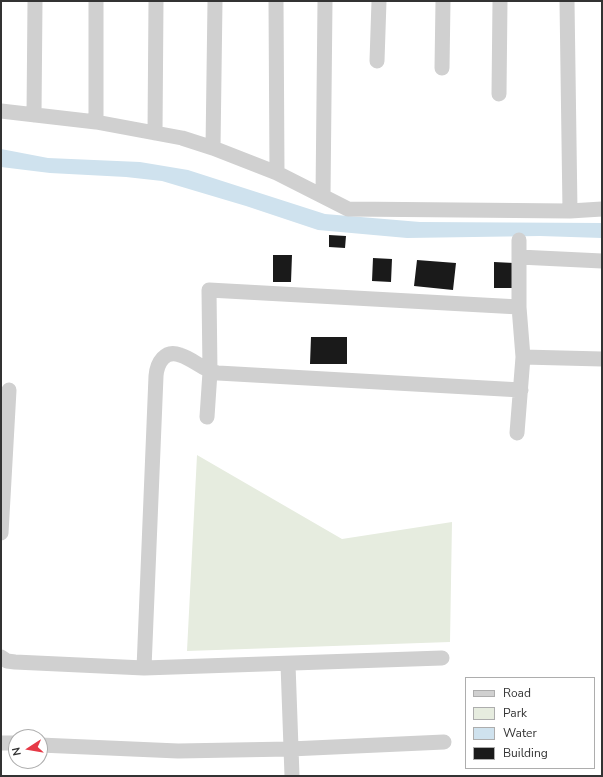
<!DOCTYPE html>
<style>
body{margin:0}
#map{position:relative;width:603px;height:777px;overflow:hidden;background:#fff;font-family:"Nunito Sans",sans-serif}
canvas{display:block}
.frame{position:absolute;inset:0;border:2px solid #333;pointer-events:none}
.legend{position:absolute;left:465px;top:677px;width:130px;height:92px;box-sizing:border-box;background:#fff;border:1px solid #adadad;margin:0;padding:5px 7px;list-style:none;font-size:12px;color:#333}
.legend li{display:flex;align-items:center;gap:8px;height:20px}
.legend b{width:20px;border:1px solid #adadad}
.north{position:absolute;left:8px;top:729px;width:40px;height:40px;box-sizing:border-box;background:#fff;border:1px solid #adadad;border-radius:50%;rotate:258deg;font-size:11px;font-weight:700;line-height:16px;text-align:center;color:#333}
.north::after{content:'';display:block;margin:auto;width:14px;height:18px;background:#e63946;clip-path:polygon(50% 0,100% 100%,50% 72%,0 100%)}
</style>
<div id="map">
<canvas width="603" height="777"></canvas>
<div class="frame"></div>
<ul class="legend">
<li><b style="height:5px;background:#d0d0d0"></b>Road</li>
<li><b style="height:11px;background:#e6ecdf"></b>Park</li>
<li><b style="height:11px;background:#cfe2ee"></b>Water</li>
<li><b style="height:11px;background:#1a1a1a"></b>Building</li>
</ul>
<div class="north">N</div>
</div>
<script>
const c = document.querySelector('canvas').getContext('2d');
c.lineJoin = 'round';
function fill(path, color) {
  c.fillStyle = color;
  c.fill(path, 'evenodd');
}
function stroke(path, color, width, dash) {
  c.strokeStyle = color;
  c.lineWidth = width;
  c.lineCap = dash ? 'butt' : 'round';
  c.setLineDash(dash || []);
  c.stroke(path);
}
fill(new Path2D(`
 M197,455L342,539L452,522L450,642L187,651Z`), '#e6ecdf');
fill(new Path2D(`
 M1,149L48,158L140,162L188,170L325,214L420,222L602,223V238L540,236L407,238L318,230L246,206L162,181L126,177L50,173L1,167Z`), '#cfe2ee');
fill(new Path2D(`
 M329,235L346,236L345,248L329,247Z
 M273,255H292L291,282H273Z
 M373,258L392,259L391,282L372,281Z
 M417,260L456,263L453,290L414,286Z
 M494,262L514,263V288H494Z
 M311,337H347V364H310Z`), '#1a1a1a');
stroke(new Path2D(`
 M276,1L277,173
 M567,1L570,211
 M377,61L379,1
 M442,68L443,1
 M499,94L500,1
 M1,111L96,122L182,138L213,148L277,173L348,209L570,211L602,209
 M34,115L35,1
 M96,122V1
 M155,133L156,1
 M213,148L215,1
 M323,196L325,1
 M519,257L602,261
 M523,357L602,359
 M207,417L210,372L209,290L519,307
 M517,433L523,357L519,307V240
 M1,533L9,390
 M1,657L7,661L15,662L144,668L442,658
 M288,664L292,776
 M144,668L156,376C157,363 165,349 180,355C194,359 203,371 218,373L521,390
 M1,743H16
 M40,745L178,751L290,749L444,742`), '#d0d0d0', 15);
</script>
